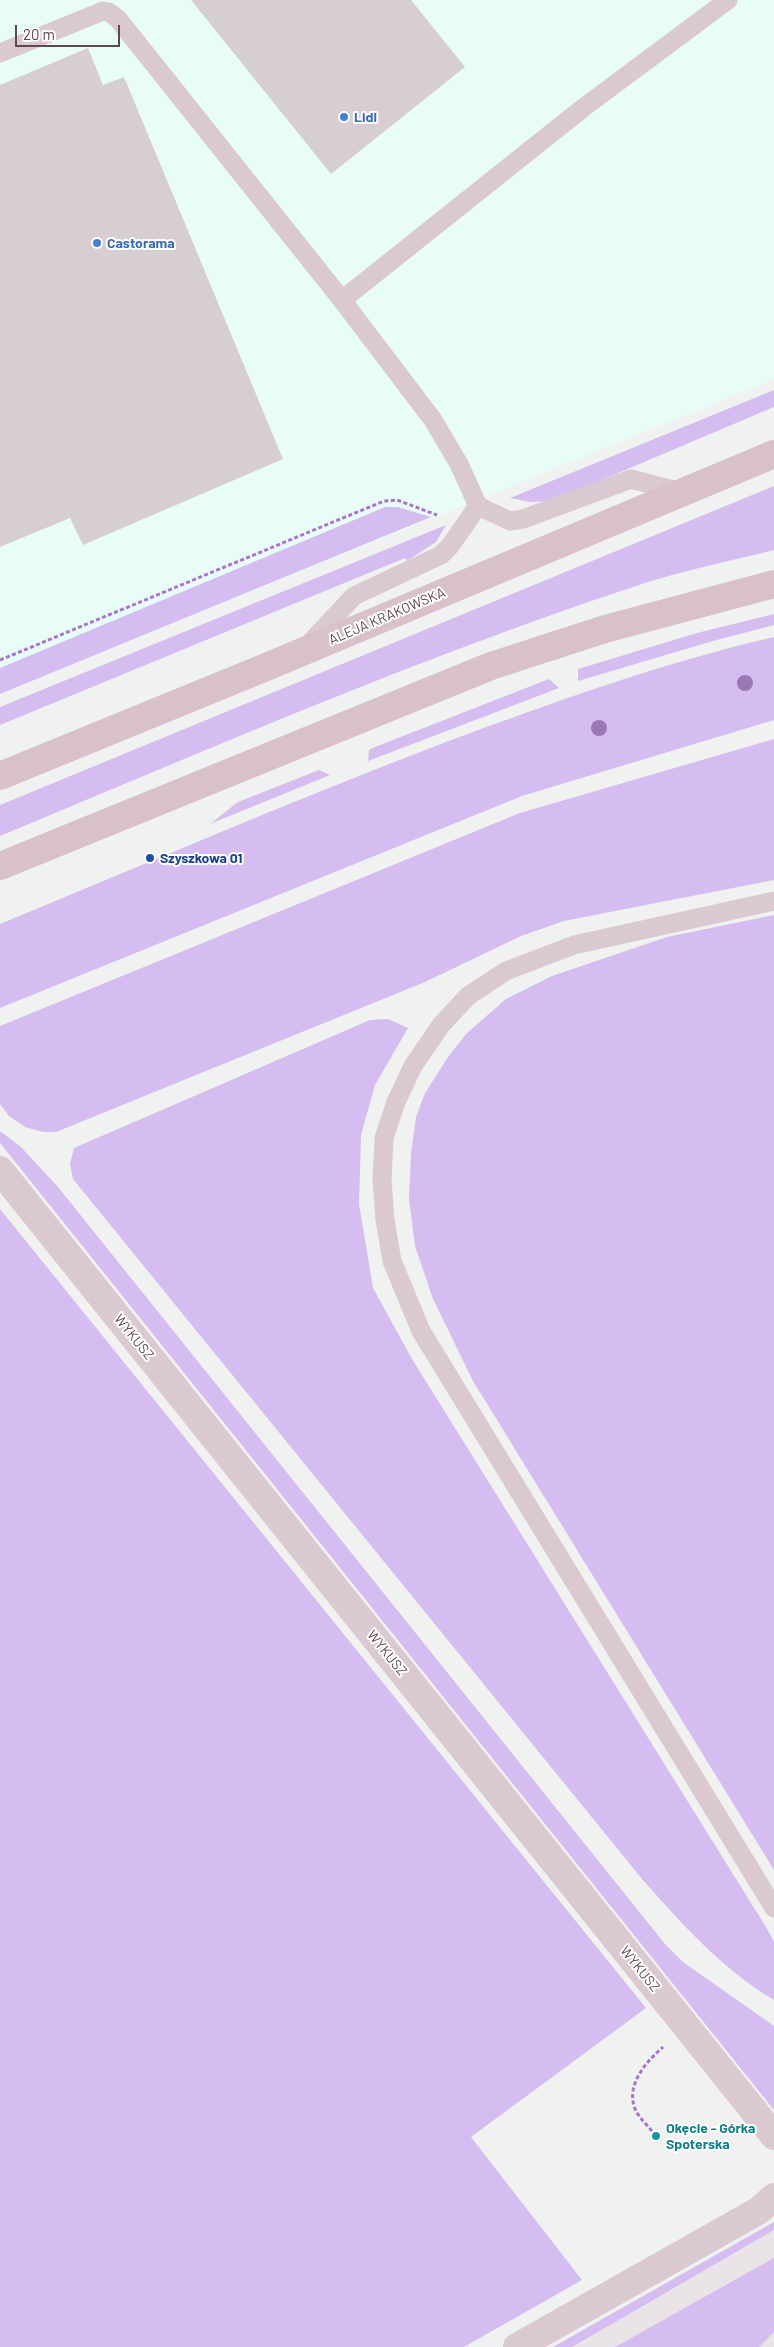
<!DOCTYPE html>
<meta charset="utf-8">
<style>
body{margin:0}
#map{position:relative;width:774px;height:2347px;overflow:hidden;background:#eff2ef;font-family:Barlow,sans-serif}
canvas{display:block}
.scale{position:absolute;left:15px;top:25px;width:105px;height:22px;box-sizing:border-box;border:2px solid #5e4751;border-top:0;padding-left:6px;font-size:15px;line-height:18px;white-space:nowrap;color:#5e4751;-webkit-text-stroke:4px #fff;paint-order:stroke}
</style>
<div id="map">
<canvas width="774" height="2347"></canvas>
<div class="scale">20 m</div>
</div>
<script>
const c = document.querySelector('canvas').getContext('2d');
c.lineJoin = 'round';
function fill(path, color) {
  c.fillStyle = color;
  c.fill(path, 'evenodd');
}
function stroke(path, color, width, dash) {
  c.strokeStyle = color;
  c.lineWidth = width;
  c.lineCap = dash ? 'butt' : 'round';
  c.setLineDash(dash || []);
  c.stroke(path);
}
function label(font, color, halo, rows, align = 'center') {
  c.font = font + ' Barlow,sans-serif';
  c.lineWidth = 4;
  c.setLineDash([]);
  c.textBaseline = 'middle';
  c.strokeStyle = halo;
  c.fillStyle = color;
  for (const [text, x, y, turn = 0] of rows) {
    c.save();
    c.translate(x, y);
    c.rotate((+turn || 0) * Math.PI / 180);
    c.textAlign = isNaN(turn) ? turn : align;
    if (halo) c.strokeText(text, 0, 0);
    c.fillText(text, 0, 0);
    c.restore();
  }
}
fill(new Path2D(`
 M0,0H774V379L0,694Z`), '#e9fdf8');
fill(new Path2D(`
 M774,2222V2347H553L651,2292Z`), '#eae4e6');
fill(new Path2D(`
 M774,390V407L552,501L530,502L510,498Z
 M774,486V550C727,562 679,571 633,587C418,658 209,749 0,836V805Z
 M385,507H398L431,517L0,694V668Z
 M446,525L436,542L407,561L405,558L0,725V707Z
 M774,614V625L713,641L578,681V669L697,633Z
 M774,637V720L522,796L0,1008V924C148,863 296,799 446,742C554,702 662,663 774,637Z
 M549,679L559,688L368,761L369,750L375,747Z
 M774,739V880L564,921L521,936L425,982L56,1132H43L25,1127L9,1116L0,1104V1026L520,813Z
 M319,770L330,775L210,824L238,802Z
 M774,915V1870L473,1381L433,1299L415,1246L409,1199L411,1153L416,1117L425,1093L448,1057L466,1034L506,999L552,976L667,937Z
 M388,1019L408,1028L375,1085L361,1135L359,1204L373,1288L412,1359L766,1927L774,1942V2000C722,1969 682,1924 642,1879L73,1179L70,1164L74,1148L370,1020Z
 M0,1131L20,1146L58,1187L665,1944L683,1962L774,2026V2110L0,1143Z
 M0,1209L646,2008L471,2137L582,2280L464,2347H0Z
 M774,2222V2230L572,2347H553Z
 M774,2258V2332L759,2347H615Z`), '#d5bdf1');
fill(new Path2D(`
 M191,0H411L465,67L331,174Z
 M88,48L103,85L124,77L283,459L83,545L70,518L0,547V85Z`), '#d7ced1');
stroke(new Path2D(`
 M0,660L384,501L397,500L437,515
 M656,2136C650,2128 641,2120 636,2111C624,2086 646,2062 663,2047`), '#a973d0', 3, [4, 2.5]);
stroke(new Path2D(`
 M0,53L103,11L109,12L118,19L342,300L433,420L459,464L478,506L510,521L523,519L631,479L681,492
 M342,300L583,108L728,0
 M307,646L354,596L441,555L450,546L478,506
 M774,901L574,945L506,971L468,996L441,1025L413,1066L396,1102L384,1138L382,1180L385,1220L392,1261L421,1331L774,1908`), '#dac9d1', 19);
stroke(new Path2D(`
 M0,1170L774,2136
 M517,2347L758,2211L774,2197`), '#dac9d1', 28);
stroke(new Path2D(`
 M0,776L271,665L774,454
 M0,866L491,666L605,629L774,584`), '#d9c1cb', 28);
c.fillStyle = '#9978b4';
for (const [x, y] of [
 [745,683],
 [599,728]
]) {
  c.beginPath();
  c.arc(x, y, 8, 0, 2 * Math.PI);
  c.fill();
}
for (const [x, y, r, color] of [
 [344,117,5,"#3f7fe0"],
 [97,243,5,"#3f7fe0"],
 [150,858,5,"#1a4fb4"],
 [656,2136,5,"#0f9aa8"]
]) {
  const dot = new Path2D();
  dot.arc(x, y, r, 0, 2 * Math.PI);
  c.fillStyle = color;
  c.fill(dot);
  stroke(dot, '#fff', 2);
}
label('bold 14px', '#366cbe', '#fff', [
 ["Lidl",354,117],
 ["Castorama",107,243]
], 'left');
label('14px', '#5e4751', '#fff', [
 ["ALEJA KRAKOWSKA",387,616,-23],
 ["WYKUSZ",134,1337,51],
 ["WYKUSZ",387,1653,51],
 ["WYKUSZ",640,1969,51]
]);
label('bold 14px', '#164399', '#fff', [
 ["Szyszkowa 01",160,858]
], 'left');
label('bold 14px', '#0d838f', '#fff', [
 ["Okęcie - Górka",666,2128],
 ["Spoterska",666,2144]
], 'left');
</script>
